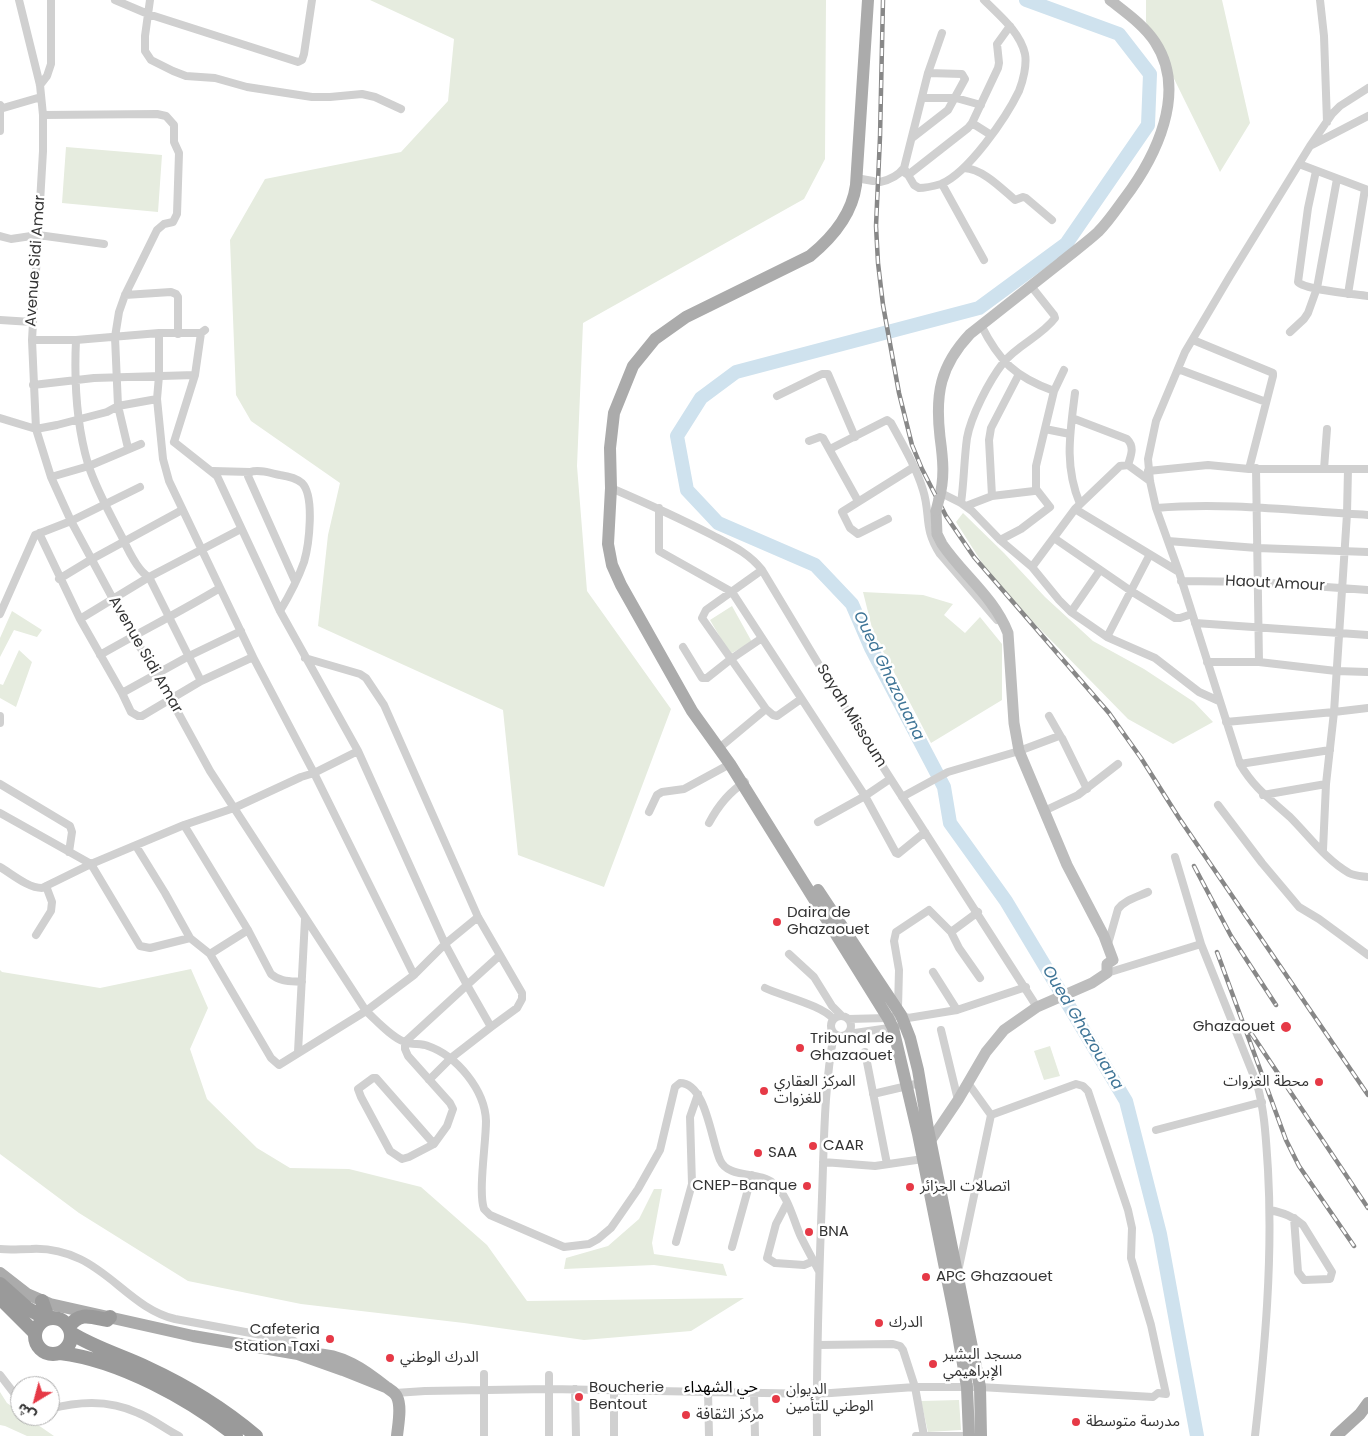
<!DOCTYPE html>
<meta charset="utf-8">
<style>
body{margin:0}
#map{position:relative;width:1368px;height:1436px;overflow:hidden;background:#fff;font-family:Poppins,"Noto Sans Arabic",sans-serif}
canvas{display:block}
.north{position:absolute;left:10px;top:1376px;width:50px;height:50px;box-sizing:border-box;background:#fff;border:1px solid #adadad;border-radius:50%;rotate:217deg;font-size:14px;font-weight:700;line-height:20px;text-align:center;color:#333}
.north::after{content:'';display:block;margin:auto;width:18px;height:22px;background:#e63946;clip-path:polygon(50% 0,100% 100%,50% 72%,0 100%)}
</style>
<div id="map">
<canvas width="1368" height="1436"></canvas>
<div class="north">ش</div>
</div>
<script>
const c = document.querySelector('canvas').getContext('2d');
c.lineJoin = 'round';
function fill(path, color) {
  c.fillStyle = color;
  c.fill(path, 'evenodd');
}
function stroke(path, color, width, dash) {
  c.strokeStyle = color;
  c.lineWidth = width;
  c.lineCap = dash ? 'butt' : 'round';
  c.setLineDash(dash || []);
  c.stroke(path);
}
function label(font, color, halo, rows, align = 'center') {
  c.font = font + ' Poppins,"Noto Sans Arabic",sans-serif';
  c.lineWidth = 5;
  c.setLineDash([]);
  c.textBaseline = 'middle';
  c.strokeStyle = halo;
  c.fillStyle = color;
  for (const [text, x, y, turn = 0] of rows) {
    c.save();
    c.translate(x, y);
    c.rotate((+turn || 0) * Math.PI / 180);
    c.textAlign = isNaN(turn) ? turn : align;
    if (halo) c.strokeText(text, 0, 0);
    c.fillText(text, 0, 0);
    c.restore();
  }
}
fill(new Path2D(`
 M370,0H826L825,159L804,199L583,323L577,466L587,591L671,709L604,887L518,855L503,710L318,626L328,535L340,483L251,421L236,395L230,240L265,179L401,152L448,101L454,39Z
 M1146,0H1222L1250,123L1220,172L1146,22Z
 M66,147L162,155L158,212L62,203Z
 M963,513L1004,553L1045,597L1093,641L1144,669L1194,702L1213,722L1173,744L1128,719L995,583L956,522Z
 M863,592L923,595L953,604L944,615L965,633L980,617L1002,644V700L931,743L873,632Z
 M732,606L752,642L730,654L710,620Z
 M12,611L42,630L37,637L14,630L0,657V638Z
 M19,650L32,662L16,707L0,698V684L3,685Z
 M191,969L208,1008L190,1049L207,1099L257,1148L290,1168L349,1169L421,1187L487,1245L527,1301L744,1298L691,1331L584,1340L464,1323L301,1304L188,1281L79,1213L0,1154V970L2,972L100,988Z
 M1050,1046L1060,1076L1044,1080L1034,1051Z
 M654,1189H662L652,1243L654,1254L723,1264L727,1276L654,1265L564,1269L566,1258L608,1246L639,1219Z
 M0,1392L7,1403L20,1412V1416H25L54,1436H27L5,1426L0,1425Z
 M959,1400L961,1430L928,1432L921,1401Z`), '#e6ecdf');
stroke(new Path2D(`
 M1026,0L1119,34L1150,74L1148,125L1066,244L979,308L736,372L701,398L677,436L687,490L718,523L815,565L852,604L871,648L944,787L950,823L1006,901L1126,1101L1160,1234L1197,1436`), '#cfe2ee', 14);
stroke(new Path2D(`
 M19,0L40,85L43,115V151L32,340L36,429L51,477L71,521L113,599L133,636L157,674L210,771L366,1011C376,1020 392,1038 405,1042C412,1045 421,1043 428,1046C457,1056 485,1090 486,1121C486,1143 478,1192 484,1209L490,1215L564,1247L589,1244L598,1239L611,1228L618,1218L638,1189L660,1150L675,1087L680,1083C706,1083 711,1140 720,1160C728,1179 759,1171 773,1183C789,1196 793,1220 801,1237C807,1249 813,1260 819,1271
 M115,0L148,14L298,62L302,60L304,54L312,0
 M150,0L145,36V51L151,60L173,71L186,76L215,78L247,87L312,97H330L362,94L375,97L401,109
 M1320,0L1324,36L1327,122
 M40,85L47,76L51,64V0
 M1368,88L1340,106L1332,114L1310,146L1230,276L1185,352L1156,421L1148,459L1150,481L1156,508L1179,572L1240,764C1254,788 1270,799 1290,817C1309,836 1326,860 1349,873C1355,876 1361,876 1368,877
 M922,98H956L981,105
 M0,105V131
 M0,109L41,97
 M43,115L157,114L166,116L174,125V142L179,153L177,214L173,222L164,224L157,230L125,295L119,312L115,337L118,406L128,448
 M972,123L991,135
 M912,138L948,110L965,79L962,74L928,73
 M1312,145L1368,116
 M1299,164L1368,190
 M904,168L914,185L919,188C926,188 934,186 941,184C968,173 1006,118 1019,91C1023,81 1027,65 1025,54C1020,32 1000,16 984,0
 M964,168C983,169 1001,188 1015,200L1023,197L1026,198L1052,220
 M1316,171L1308,208L1298,282C1305,290 1355,294 1368,296
 M905,173L908,175L968,128L972,123L998,68L999,63L997,44L1010,26
 M856,178L873,181
 M880,182C889,180 898,176 904,168L928,73L942,33
 M942,184L984,260
 M0,236L11,239L38,235L104,244
 M1348,294L1365,189
 M125,295L171,292L176,294L178,297V334
 M0,320L32,322
 M981,325C999,361 1015,377 1054,391
 M1290,332L1304,319L1308,313L1317,288L1337,179
 M159,333V376L157,399L163,459L169,481L253,657L314,773L358,751
 M32,340H76L159,333H201L205,330
 M76,340C74,382 76,423 88,464C96,489 110,514 122,537C127,548 138,572 149,577L201,681
 M1193,340L1273,373V376L1249,469
 M1178,369L1266,402
 M33,385L94,378L195,375
 M1075,393C1070,433 1064,466 1080,504
 M777,396L822,374H828L855,437
 M0,418L36,429L57,425L107,412L118,406L157,399
 M1072,418L1127,439C1135,447 1131,455 1128,465
 M1045,429L1070,434
 M809,441L820,437L823,438L858,501
 M174,442L217,476L280,611L358,751L445,944L467,985L405,1042V1049L408,1056L450,1103L453,1109L447,1126L434,1144L409,1157L402,1159L390,1151L361,1097L358,1089L373,1078H376L434,1144
 M174,442L195,375L201,333
 M830,449L887,420L891,423C903,445 916,467 923,490C931,515 923,528 940,554L997,620
 M1256,468L1259,662
 M1324,469L1327,429
 M213,471L250,472
 M1148,471L1208,465L1249,469H1368
 M51,477L89,466L141,444
 M611,488C646,503 679,518 712,535C731,545 749,553 762,570L842,703L1037,1007
 M941,493L961,503L972,511L1000,540L1032,567L1059,600L1071,612L1107,637L1155,658L1199,692L1219,701
 M992,496L989,440L991,428L1019,374
 M961,503C964,482 964,460 967,438C971,416 989,381 1003,363C1017,345 1042,336 1055,318L1054,315L1031,286
 M966,506L992,496L1034,491L1036,489V466L1054,391L1064,370
 M659,508V551L732,592L865,796L896,853L898,854L925,832
 M1156,508C1226,502 1297,511 1368,515
 M1075,509L1179,572
 M888,519L858,534L850,528L842,512L914,467
 M39,533L80,619L122,693L131,712L138,716H142L201,681L253,657
 M1054,538L1131,591L1175,618H1180L1192,614
 M1000,540L1021,529L1050,507L1036,489
 M1168,541L1257,548L1368,552
 M1032,567L1075,509L1120,466L1128,465L1150,481
 M59,579L92,559L182,510
 M1181,581L1257,582L1368,590
 M280,611C289,596 298,579 304,562C309,545 315,496 302,483C296,478 287,476 280,475C270,473 259,469 250,472L248,476L295,581
 M1071,612L1100,570
 M0,614L35,535L71,521L140,487
 M80,619L149,577L241,529
 M1195,623L1368,635
 M1107,637L1149,556
 M762,638L731,659L702,618L706,610L762,570
 M683,647L702,678H707L731,659L766,709L773,715L777,716L801,699
 M100,655C140,632 180,612 220,588
 M305,658L360,674L366,678L384,705L478,917L522,993V999L517,1008L491,1027L451,1058L429,1080
 M1207,662H1259L1336,671L1368,672
 M122,693L189,656L241,631
 M0,716V723
 M1049,716L1061,737
 M1226,722L1334,712L1368,708
 M718,749L766,709
 M1240,764L1330,750
 M0,784L70,826L72,832L69,852
 M1263,795L1326,784
 M902,797L948,772L1019,751L1059,736L1062,738L1087,789
 M1218,805L1262,863L1299,907L1319,919L1368,955
 M1044,811L1078,795L1118,764
 M649,812L657,795L662,792L684,789L730,764
 M0,813L91,864L140,946L150,948L190,938L210,954L271,1058L279,1065L366,1011L414,975L445,944L478,917
 M818,822L865,796L890,779
 M709,823C718,806 729,792 745,782
 M184,825L248,930L271,974C280,982 291,981 302,982
 M136,846L165,893L190,938
 M1323,850L1326,784L1334,712L1347,514L1348,469
 M1175,857L1201,944
 M0,867C12,874 28,888 42,888L91,864L184,825L234,808L301,777L314,773L414,975
 M978,912L951,932L959,948L980,978
 M36,935L51,911L52,902L46,886
 M1108,944L1118,909C1125,900 1137,897 1148,892
 M210,954L248,930
 M789,954L814,977L832,1006L842,1016
 M933,972L957,1010
 M1107,973L1201,944L1257,1084C1265,1112 1266,1141 1268,1170C1273,1259 1265,1348 1255,1436
 M765,988C782,996 824,1006 833,1019
 M898,1008L899,970L894,941L896,932L929,910L951,932
 M831 1026a10 10 0 1 1 20 0a10 10 0 1 1-20 0Z
 M848,1019L888,1018L901,1015L908,1018L957,1010L1026,987
 M491,1027L467,985L499,956
 M941,1030L958,1100
 M848,1034L896,1027
 M298,1052L305,919
 M865,1052L887,1164
 M873,1094L920,1083
 M1156,1130L1262,1102
 M823,1162L875,1166L923,1159
 M787,1203L776,1224L767,1258L775,1263L804,1265L814,1261
 M1270,1210C1283,1213 1293,1216 1303,1225L1332,1272L1330,1279L1304,1280L1298,1272L1294,1218
 M676,1242L692,1184L690,1117L698,1094
 M732,1247L752,1175
 M0,1249C10,1250 21,1249 31,1249C48,1248 65,1252 80,1259C114,1275 137,1310 175,1319L294,1341L297,1345L296,1354
 M959,1267L991,1115L968,1083
 M818,1345L893,1344L900,1346L903,1350L915,1387L924,1436
 M484,1374V1436
 M0,1375L20,1401
 M549,1375V1436
 M575,1389L576,1436
 M614,1390V1436
 M708,1391L709,1436
 M754,1392L755,1436
 M395,1393L425,1391L549,1389L817,1394L915,1387H980L1153,1397L1158,1393L1166,1394L1151,1325L1131,1258L1132,1228L1128,1210L1088,1091L1083,1086L1076,1084L991,1115
 M50,1409C79,1401 111,1400 138,1413C153,1419 165,1429 179,1436
 M817,1436C816,1356 819,1277 822,1197C824,1143 824,1087 834,1034
 M916,1436H972`), '#d0d0d0', 8);
stroke(new Path2D(`
 M939,499C945,478 943,459 940,437C935,394 940,366 970,334C1000,310 1030,287 1060,263C1072,253 1086,243 1098,232C1108,222 1116,210 1124,199C1156,157 1188,92 1155,42C1144,25 1125,12 1110,0
 M927,1142L931,1140L958,1100L986,1052L1004,1030L1037,1007L1092,983L1107,973V964L1113,960L1104,936L1067,865L1019,751L1014,723L1008,633C994,597 963,575 942,544L937,534L936,511`), '#bdbdbd', 11);
stroke(new Path2D(`
 M868,0L856,185C852,215 832,238 810,256L686,317L655,339L633,366L614,413L610,448L611,488L608,544L612,565L621,585L692,711L730,764L888,1018L893,1028L918,1134L955,1318L967,1387L969,1436
 M818,890L901,1015L910,1038L918,1070L928,1129L980,1387L981,1436
 M0,1273L27,1294L50,1304L193,1336L298,1354L343,1370L388,1388
 M313,1354C342,1354 364,1369 386,1387C390,1390 395,1392 397,1397C402,1407 398,1425 397,1436
 M1336,1436L1360,1414L1368,1403`), '#ababab', 12);
stroke(new Path2D(`
 M0,1284L27,1308L46,1319
 M0,1298L35,1333
 M42,1301L48,1318
 M35 1336a18 18 0 1 1 36 0a18 18 0 1 1-36 0Z
 M69,1327C79,1311 92,1317 107,1320L110,1317
 M71,1333C95,1348 123,1356 148,1368C187,1386 224,1409 256,1436
 M60,1353C119,1360 190,1399 236,1436`), '#9a9a9a', 14);
const rail = new Path2D(`
 M883,0L880,137L876,226L878,263L883,305L899,393L912,445L922,469L946,516L974,557L1109,713L1141,758L1179,818L1368,1095
 M1194,866L1231,936L1276,1005
 M1217,952L1286,1140L1299,1166L1354,1246
 M1251,1033L1368,1208`);
stroke(rail, '#888', 4.5);
stroke(rail, '#fff', 2.5, [8]);
stroke(new Path2D(`
 M936,511L939,499`), '#bdbdbd', 11);
for (const [x, y, r, color] of [
 [777,922,5,"#e63946"],
 [1286,1027,6,"#e63946"],
 [800,1048,5,"#e63946"],
 [1319,1082,5,"#e63946"],
 [764,1091,5,"#e63946"],
 [813,1146,5,"#e63946"],
 [758,1153,5,"#e63946"],
 [807,1186,5,"#e63946"],
 [910,1187,5,"#e63946"],
 [809,1232,5,"#e63946"],
 [926,1277,5,"#e63946"],
 [879,1323,5,"#e63946"],
 [330,1339,5,"#e63946"],
 [390,1358,5,"#e63946"],
 [933,1364,5,"#e63946"],
 [579,1397,5,"#e63946"],
 [776,1399,5,"#e63946"],
 [686,1415,5,"#e63946"],
 [1076,1422,5,"#e63946"]
]) {
  const dot = new Path2D();
  dot.arc(x, y, r, 0, 2 * Math.PI);
  c.fillStyle = color;
  c.fill(dot);
  stroke(dot, '#fff', 2);
}
label('15px', '#333', '#fff', [
 ["Avenue Sidi Amar",36,261,-86],
 ["Haout Amour",1275,584,3],
 ["Avenue Sidi Amar",145,655,60],
 ["Sayah Missoum",851,716,58]
]);
label('15px', '#333', '#fff', [
 ["Daira de",787,913],
 ["Ghazaouet",787,930],
 ["Ghazaouet",1275,1027,"right"],
 ["Tribunal de",810,1039],
 ["Ghazaouet",810,1056],
 ["المركز العقاري",774,1082],
 ["للغزوات",774,1099],
 ["محطة الغزوات",1309,1082,"right"],
 ["CAAR",823,1146],
 ["SAA",768,1153],
 ["CNEP-Banque",797,1186,"right"],
 ["اتصالات الجزائر",920,1187],
 ["BNA",819,1232],
 ["APC Ghazaouet",936,1277],
 ["الدرك",889,1323],
 ["Cafeteria",320,1330,"right"],
 ["Station Taxi",320,1347,"right"],
 ["مسجد البشير",943,1355],
 ["الإبراهيمي",943,1372],
 ["الدرك الوطني",400,1358],
 ["Boucherie",589,1388],
 ["Bentout",589,1405],
 ["الديوان",786,1390],
 ["الوطني للتأمين",786,1407],
 ["مركز الثقافة",696,1415],
 ["مدرسة متوسطة",1086,1422]
], 'left');
label('italic 16px', '#3f7597', '#fff', [
 ["Oued Ghazouana",888,676,64],
 ["Oued Ghazouana",1082,1028,59]
]);
label('16px', '#000', '#fff', [
 ["حي الشهداء",721,1388]
]);
</script>
